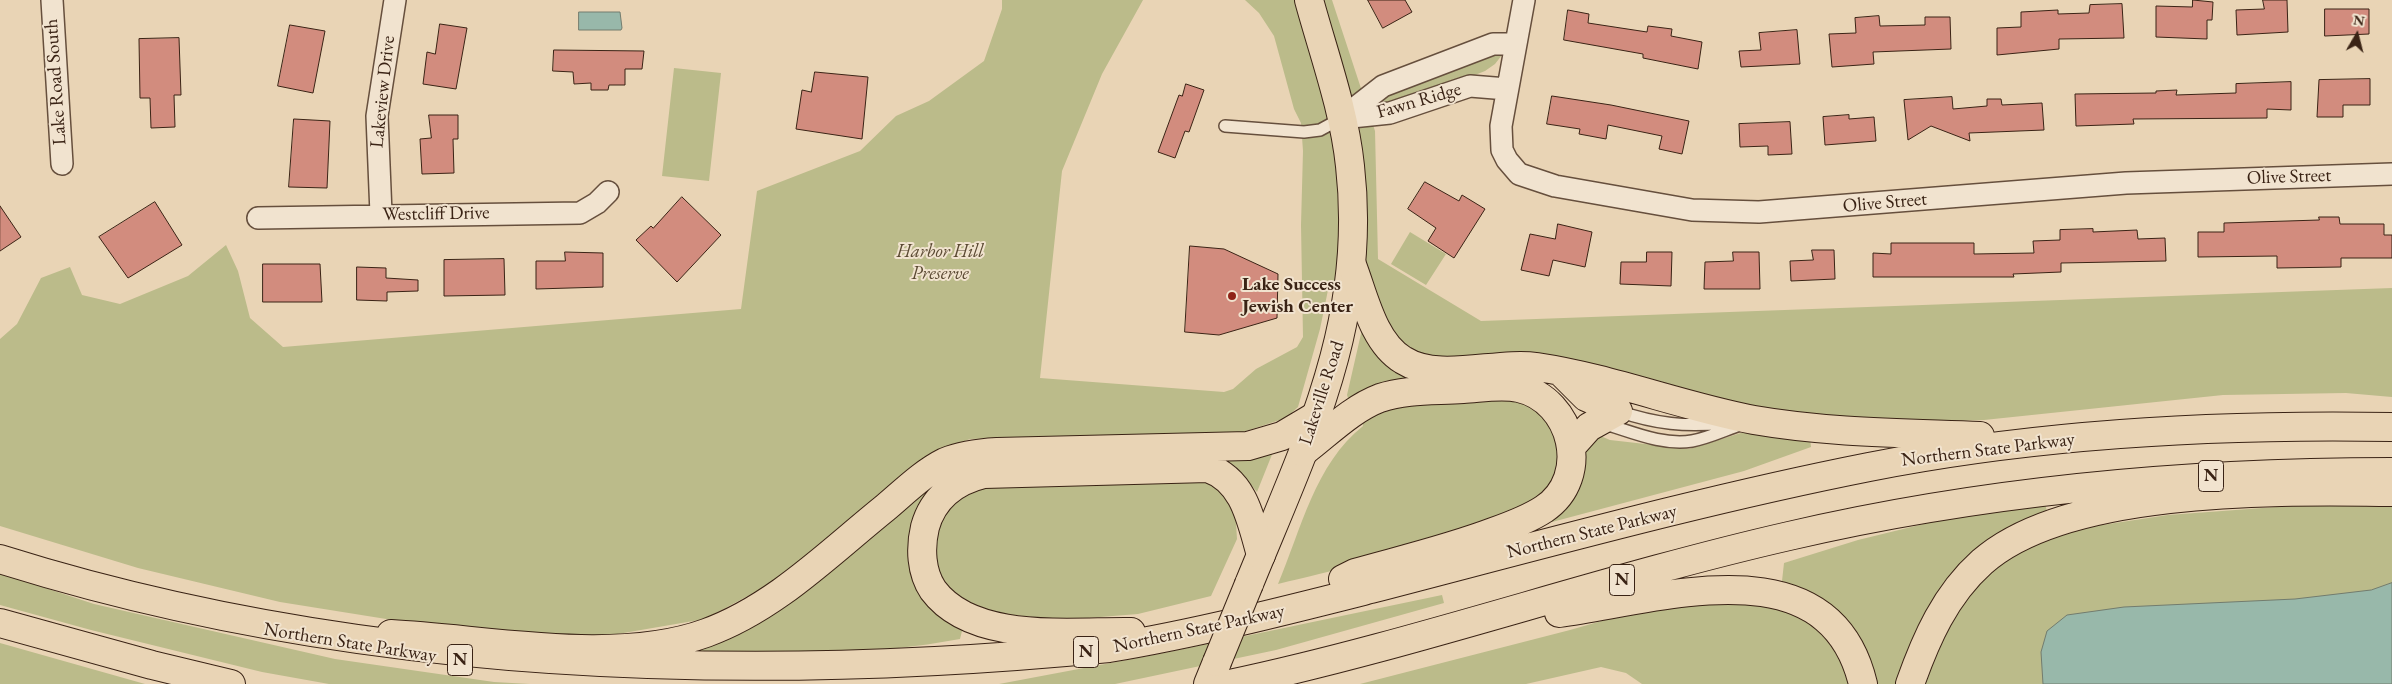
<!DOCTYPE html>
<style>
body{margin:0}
#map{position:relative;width:2392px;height:684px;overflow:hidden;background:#e9d4b5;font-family:"EB Garamond",serif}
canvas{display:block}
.north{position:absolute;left:2332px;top:10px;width:50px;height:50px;-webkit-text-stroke:4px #f1e3cf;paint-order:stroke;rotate:8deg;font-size:14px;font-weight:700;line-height:20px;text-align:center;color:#3a2315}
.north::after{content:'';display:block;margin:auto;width:18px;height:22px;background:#3a2315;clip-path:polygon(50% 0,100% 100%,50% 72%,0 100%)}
</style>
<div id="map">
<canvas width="2392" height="684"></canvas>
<div class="north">N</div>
</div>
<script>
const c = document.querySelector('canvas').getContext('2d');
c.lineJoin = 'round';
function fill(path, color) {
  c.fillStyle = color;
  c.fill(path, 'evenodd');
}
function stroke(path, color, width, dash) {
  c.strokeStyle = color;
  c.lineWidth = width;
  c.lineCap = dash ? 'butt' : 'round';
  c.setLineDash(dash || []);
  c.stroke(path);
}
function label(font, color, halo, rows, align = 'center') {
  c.font = font + ' "EB Garamond",serif';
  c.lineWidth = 4;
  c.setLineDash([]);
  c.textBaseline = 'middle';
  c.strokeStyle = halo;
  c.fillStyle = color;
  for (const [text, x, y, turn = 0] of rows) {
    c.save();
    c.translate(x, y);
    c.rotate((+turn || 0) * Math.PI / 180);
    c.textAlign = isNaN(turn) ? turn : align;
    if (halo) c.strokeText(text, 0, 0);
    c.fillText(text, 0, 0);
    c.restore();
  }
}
fill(new Path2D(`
 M1002,0H1143L1102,74L1062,171L1040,378L1224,392L1233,389L1256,369L1297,347L1303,337L1301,225L1303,151L1301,123L1294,109L1274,36L1259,13L1245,0H1332L1375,131L1378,259L1481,321L2392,288V397L2346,393L2223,395L1984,420L1904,422L1839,417L1755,407L1571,360L1524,352L1445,357L1415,353L1392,335L1376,297L1328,290L1320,329L1298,407L1286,418L1243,432L970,439L930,454L770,584L705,619L606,636L455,630L280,602L138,568L0,526V339L17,324L41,278L70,267L82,295L120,304L188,276L226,245L238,271L250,318L283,347L741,309L757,191L860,151L896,116L929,101L984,61L1002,9Z
 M1487,55H1502L1495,64L1485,71L1407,102L1372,106L1378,97Z
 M674,68L721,73L709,181L662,176Z
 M1410,232L1446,254L1426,285L1391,264Z
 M1363,325L1412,372L1402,381L1349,401L1347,395Z
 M1511,394L1548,411C1554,434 1566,458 1556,481C1537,524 1327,572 1278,584C1301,530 1315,464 1363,426L1362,415L1401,401Z
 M1754,429L1810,438L1811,447L1744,471L1552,522L1550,513L1583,440L1598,435L1610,440L1689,449Z
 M1273,452L1257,492L1236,467L1216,458Z
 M930,478L936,485L910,538L963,627L960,639C863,657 766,656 668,656Z
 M1218,479L1241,519L1236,522L1237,539L1211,596L1138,614L1063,620L994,613L946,591L932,564V532L950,504L985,482Z
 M2045,504L2047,511L2005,532L1966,561L1938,592L1919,624L1897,684H1874C1864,630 1832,599 1782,581L1784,563L1858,540L1944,519Z
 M2392,504V684H1918L1972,582L2021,543L2062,531L2168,515L2303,505Z
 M0,573L94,604L335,659L494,682L530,684H329L262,672L91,630L0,605Z
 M1442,595L1444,603L1276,650L1115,684H999L1169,652Z
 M1748,601L1790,606L1831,635L1853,684H1642L1626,673L1601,667L1526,684H1360L1570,630L1668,602Z
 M0,643L145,684H0Z`), '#bbbb8a');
const water = new Path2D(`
 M579,12H620L622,28L621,30H579Z
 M2392,583V684H2043L2041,652L2047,631L2067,615L2124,607L2295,599L2371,590Z`);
fill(water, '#98b8aa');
stroke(water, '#727c6e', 1);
const building = new Path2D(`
 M1368,0H1405L1412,12L1383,28Z
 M2193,0L2213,2L2212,20H2207V39L2156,37V6L2192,7Z
 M2263,0H2287L2288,32L2237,35L2236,10L2264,9Z
 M2122,4L2124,38L2059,39V49L1997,55V28L2021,27V12L2058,10V14L2089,13L2090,5Z
 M2325,9H2369V34L2325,36Z
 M1568,10L1589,14L1588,23L1647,32L1648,26L1672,29L1671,36L1702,42L1698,69L1643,58V54L1564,40Z
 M1879,16L1880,26L1925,25V17H1950L1951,49L1873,52L1874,64L1832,67L1829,34L1856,33L1855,18Z
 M440,24L467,28L456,89L423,84L427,52L435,54Z
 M290,25L325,31L313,93L278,86Z
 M1797,30L1800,64L1741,67L1739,51L1761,50L1759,33Z
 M179,38L181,95H174L175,127L151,128L150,98H140L139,39Z
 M554,50L644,51L642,69H625V85H609L608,90H591V83L574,84L573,72L553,71Z
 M815,72L868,77L862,139L796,129L802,90L811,92Z
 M2370,79V105H2343V117H2317L2319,80Z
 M2291,82V110L2267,109V118L2133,119L2134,124L2076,126L2075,94L2156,93V91L2177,90L2176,95L2236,93V84Z
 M1186,84L1204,90L1189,132L1185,131L1175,158L1158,152L1179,95L1182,96Z
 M1552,96L1611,105L1689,121L1682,154L1659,149L1662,136L1608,125L1606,139L1579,134L1580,129L1547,124Z
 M1952,97L1953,109L1987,106V99H2001L2002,105L2042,103L2044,130L1969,133L1970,141L1931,126L1908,140L1904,100Z
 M429,115H458V139H453L454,173L422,174L420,139L431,138Z
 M1849,115V119L1874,117L1876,141L1825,145L1823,117Z
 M294,119L330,121L327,188L289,187Z
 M1790,122L1792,154L1768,155V146L1740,147L1739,124Z
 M1425,182L1459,201L1462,195L1485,209L1454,258L1428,241L1436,228L1408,209Z
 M682,197L721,235L677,282L636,240L651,226L653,228Z
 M155,202L182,245L128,278L99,237Z
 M0,206L21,237L0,251Z
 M2319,217H2339L2340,224H2384V235H2392V258H2341V267L2277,268V256L2198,257V232H2224V223L2319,220Z
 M1558,224L1592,232L1585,267L1553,260L1549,276L1521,270L1530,234L1555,239Z
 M2093,229V232L2137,230L2138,239L2165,238L2166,261L2061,263V272L2013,274L2014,277H1873V253L1891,254V243H1974V254L2034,253L2033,241L2060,240V230Z
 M1190,246L1224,249L1278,274L1277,318L1219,335L1185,332Z
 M1812,250H1834L1835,279L1791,281L1790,261L1813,260Z
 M565,252L603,253V287L536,289V261H565Z
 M1647,252H1672L1671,286L1620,284L1621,262H1646Z
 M1733,252H1759L1760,289H1704L1705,262L1733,261Z
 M504,259L505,295L444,296V260Z
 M263,264H320L322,302H263Z
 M357,267L386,268V278L418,280V291L387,292V301L357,300Z`);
fill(building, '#d28c7e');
stroke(building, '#3a2315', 1);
const lane = new Path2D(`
 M1225,126L1304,132L1320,130L1342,118
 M1618,411C1656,424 1685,427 1725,423
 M1602,423C1630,431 1662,446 1692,441C1709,438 1727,429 1743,424`);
const street = new Path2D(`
 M52,0L62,164
 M1524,0L1501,126L1502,150L1507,160L1519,174L1555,186L1692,210L1759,212L2126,183L2392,174
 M1342,118L1383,86L1493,44H1515
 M1342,118L1390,113L1470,86L1507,89
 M381,214L377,116L395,0
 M258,218L580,213L597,203L608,192`);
const primary = new Path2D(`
 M1249,584C1306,444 1368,322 1350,166C1344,109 1324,55 1309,0
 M1208,684L1217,662`);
const highway = new Path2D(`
 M1352,265C1364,296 1373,342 1403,360C1439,383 1496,361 1537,367C1611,378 1681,406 1754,420C1829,433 1905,433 1980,436
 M1562,373L1586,397L1618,411
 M1572,446L1589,427L1618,411
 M1303,452C1327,434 1351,409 1380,398C1406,389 1436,391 1463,389C1481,388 1502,384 1519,388C1573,400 1592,477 1544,509C1529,519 1510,526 1493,532C1448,549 1401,560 1355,573L1343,579
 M0,559C356,671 740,684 1109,648C1198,633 1284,611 1371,589C1537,546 1702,500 1869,467C2041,433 2218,424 2392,427
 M1559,613C1658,600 1829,541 1863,684
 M0,623L152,665L231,684
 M1131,632C1071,631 973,644 933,590C921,572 920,548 925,527C933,498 955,481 984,474L1208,468C1245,481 1251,521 1261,555
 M391,634C487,639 615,666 706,633C775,608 829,553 885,508C904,492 923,473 945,462C962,455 979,453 997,452L1248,446L1282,436L1319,414
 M1230,684C1418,644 1601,579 1789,536C1987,490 2189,472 2392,472
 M1910,684C1926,639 1945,595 1982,562C2068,486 2281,491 2392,492`);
stroke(lane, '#664f3d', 14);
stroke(street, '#664f3d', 24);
stroke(primary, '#3a2315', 30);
stroke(highway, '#3a2315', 30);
stroke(lane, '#f1e3cf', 11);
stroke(street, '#f1e3cf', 21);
stroke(primary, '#e9d4b5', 28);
stroke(highway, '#e9d4b5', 28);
const primaryBridge = new Path2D(`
 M1217,662L1249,584`);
stroke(primaryBridge, '#3a2315', 30, []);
stroke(primaryBridge, '#e9d4b5', 28);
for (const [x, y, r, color] of [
 [1232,296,5,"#8f2418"]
]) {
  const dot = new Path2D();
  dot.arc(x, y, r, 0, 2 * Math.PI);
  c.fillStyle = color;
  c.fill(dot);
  stroke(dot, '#f1e3cf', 2);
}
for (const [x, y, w] of [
 [2211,476,25],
 [1622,580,25],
 [1086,652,25],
 [460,660,25]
]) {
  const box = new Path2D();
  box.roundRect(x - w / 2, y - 15.5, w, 31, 4);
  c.fillStyle = '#f1e3cf';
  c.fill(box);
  stroke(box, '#3a2315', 1);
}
label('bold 18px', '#3a2315', null, [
 ["N",2211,476],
 ["N",1622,580],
 ["N",1086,652],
 ["N",460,660]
]);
label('19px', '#3a2315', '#f1e3cf', [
 ["Lake Road South",56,82,-94],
 ["Lakeview Drive",383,92,-84],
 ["Fawn Ridge",1419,101,-16],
 ["Olive Street",2289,177,-2],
 ["Olive Street",1885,203,-5],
 ["Westcliff Drive",436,214,-1],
 ["Lakeville Road",1322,393,-72],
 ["Northern State Parkway",1988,450,-7],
 ["Northern State Parkway",1592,532,-14],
 ["Northern State Parkway",1199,629,-12],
 ["Northern State Parkway",350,643,9]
]);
label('italic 19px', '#5a4932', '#f1e3cf', [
 ["Harbor Hill",940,252],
 ["Preserve",940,274]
]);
label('bold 19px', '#3a2315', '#f1e3cf', [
 ["Lake Success",1242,285],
 ["Jewish Center",1242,307]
], 'left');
</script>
